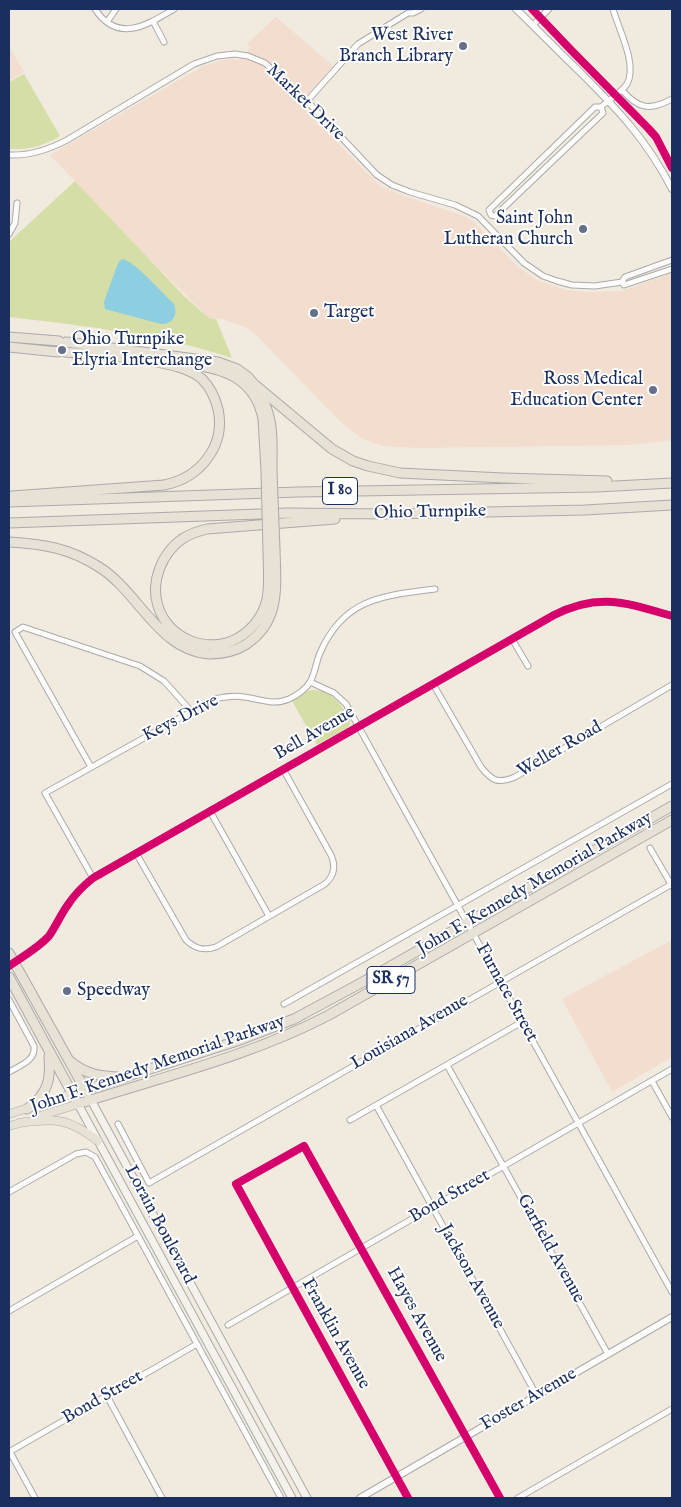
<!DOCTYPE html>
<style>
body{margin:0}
#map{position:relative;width:681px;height:1507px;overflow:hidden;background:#f0eadf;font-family:"IM FELL English",serif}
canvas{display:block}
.frame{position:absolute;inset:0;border:10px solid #1b2f5e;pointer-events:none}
</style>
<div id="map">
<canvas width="681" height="1507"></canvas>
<div class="frame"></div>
</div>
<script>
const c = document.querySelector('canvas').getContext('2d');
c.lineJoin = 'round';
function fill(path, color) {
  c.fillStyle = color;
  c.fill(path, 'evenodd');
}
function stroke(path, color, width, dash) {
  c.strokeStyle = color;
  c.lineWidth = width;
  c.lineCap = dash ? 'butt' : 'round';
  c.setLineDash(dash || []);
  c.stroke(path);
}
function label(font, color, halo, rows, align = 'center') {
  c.font = font + ' "IM FELL English",serif';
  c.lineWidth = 4;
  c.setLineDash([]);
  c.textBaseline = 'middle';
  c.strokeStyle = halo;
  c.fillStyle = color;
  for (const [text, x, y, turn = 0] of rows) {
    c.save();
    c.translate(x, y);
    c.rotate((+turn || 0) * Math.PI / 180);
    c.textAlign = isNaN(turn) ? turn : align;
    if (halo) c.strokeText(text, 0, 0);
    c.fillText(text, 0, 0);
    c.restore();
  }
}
fill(new Path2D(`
 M276,17L333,66L299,104L380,186L410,198L462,215L474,222L519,268L539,281L551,285L567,290L584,292L622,291L672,273V440L630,445L419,448L383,446L362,439L341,422L254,333L245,327L222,319L209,318L149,259L50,155L203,66L223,60L231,59L239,60L250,48L247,44Z
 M9,46L24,72L9,81Z
 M672,940V1057L612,1092L562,999Z`), '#f3ddcf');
fill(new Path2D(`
 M24,74L60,136C42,146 31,150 10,149H9V82Z
 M75,181L185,297L209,318L216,319L232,358C160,334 84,326 9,317V242Z
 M313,690C331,690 342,705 350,719V724L347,728L317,745L292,701L307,691Z`), '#d6dea7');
fill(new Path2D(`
 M122,259C135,261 163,294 174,304C178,316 173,324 161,324L105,309L104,302L118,263Z`), '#8ecee1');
const minor = new Path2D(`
 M95,9C118,44 147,25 174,9
 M153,21L164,42
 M107,22L116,9
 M533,25L549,9
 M622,90C638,109 650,111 672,99
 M307,101L358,44L408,13H413L421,9
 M595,107H601L603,113L495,216L491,215L489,210Z
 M601,107C609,100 621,93 627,84C638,65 618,28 613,9
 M9,155C30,156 48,150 67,140L194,64L217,56L235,54L248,56L265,63L307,101L377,175L392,185L410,192L455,205L478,216L524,263L543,276L557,281L572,285L595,286L622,282L624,285L672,269
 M9,234L15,223L17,203
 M622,282L625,277L672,260
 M512,639L528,666
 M310,682L334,693L346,704L672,1292
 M433,684L481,767C492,781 498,784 515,777L672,685
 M91,767L15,632L23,627L140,666L164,681L191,711
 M210,811L269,916
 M650,848L672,886
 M136,853L186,940C195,949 204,951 216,947L325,884C334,876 336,866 331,855L283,769
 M93,878L45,793L214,699C224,697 234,695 244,697C260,699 273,706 289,699C296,696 306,689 310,682C315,674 316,662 320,653C344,598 382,596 435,589
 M9,966C23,956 37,949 49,936C56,926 60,916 67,906C74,895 83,886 93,878L554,615C599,592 627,603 672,616
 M9,1000L34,1046C36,1061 19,1066 9,1072
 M284,1004L672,784
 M447,1065L608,1354
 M652,1081L672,1117
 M376,1105L537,1396
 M350,1120L522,1022
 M118,1124L149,1183L672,884
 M9,1192L76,1154L86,1152L95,1157L281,1498
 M9,1311L138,1236
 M228,1325L672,1069
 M107,1396L162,1498
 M9,1452L197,1344
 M10,1452L35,1498
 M408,1498L236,1184L304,1146L500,1498
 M518,1498L672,1409`);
const tertiary = new Path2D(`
 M516,9C538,30 558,51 579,71C618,110 647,140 672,189
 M360,1498L672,1317`);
const secondary = new Path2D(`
 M91,1100L307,1498
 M78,1104L292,1498`);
const primary = new Path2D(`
 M9,1114L72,1094
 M37,1117L78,1104
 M19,1123C56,1118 68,1118 98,1141
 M9,1126L24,1122`);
const trunk = new Path2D(`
 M9,953L87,1093
 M9,977L78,1104C162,1077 251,1056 329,1015L672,820
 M70,1061C85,1074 99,1076 118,1077
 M72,1094L237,1041L294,1019L361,983L672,806
 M27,1109C48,1094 51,1080 49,1056`);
const motorway = new Path2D(`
 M9,337L59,341
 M66,342L218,362L237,369L248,377L254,384L332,449L353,461L368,466L400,473L503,478L607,481
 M9,347L58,352
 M65,352L152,360
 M187,364C223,368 255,378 263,419L266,471
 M258,391C275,418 272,440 272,471
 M12,496L164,485C200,478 226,446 218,409C215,397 211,388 202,379C188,367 166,364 148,360
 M9,502L298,492L597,487L672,483
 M9,523L288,513L388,514L585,510L672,505
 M9,542C44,544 69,548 99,567C138,591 159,651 209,654C222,654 234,652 245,645C281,622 276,587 275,550
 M268,550C268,566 270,584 267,599C263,616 253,629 238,638C208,655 168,639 158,606C150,582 162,553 182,539C190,534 198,531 207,529L335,519`);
stroke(minor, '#abaaaa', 7);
stroke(tertiary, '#abaaaa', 8);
stroke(secondary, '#abaaaa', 9);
stroke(primary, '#abaaaa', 9);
stroke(trunk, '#abaaaa', 11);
stroke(motorway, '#abaaaa', 11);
stroke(minor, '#fdfcfa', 5);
stroke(tertiary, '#fdfcfa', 6);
stroke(secondary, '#f5f2ec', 7);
stroke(primary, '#e8e2d6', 8);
stroke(trunk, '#e8e2d6', 9);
stroke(motorway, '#e8e2d6', 9);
const motorwayBridge = new Path2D(`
 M266,471L268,550
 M272,471L275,550`);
stroke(motorwayBridge, '#abaaaa', 11, []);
stroke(motorwayBridge, '#e8e2d6', 9);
stroke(new Path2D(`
 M532,9L572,51L648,128L656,137L672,168
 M9,966C23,956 37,949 49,936C56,926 60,916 67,906C74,895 83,886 93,878L554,615C599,592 627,603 672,616
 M408,1498L236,1184L304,1146L500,1498`), '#d6006c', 8);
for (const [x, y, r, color] of [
 [463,46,5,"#66708b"],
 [583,229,5,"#66708b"],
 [314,313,5,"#66708b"],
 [62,350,5,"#66708b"],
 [653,390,5,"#66708b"],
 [67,991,5,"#66708b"]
]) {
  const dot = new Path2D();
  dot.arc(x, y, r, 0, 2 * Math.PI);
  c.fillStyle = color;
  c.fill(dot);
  stroke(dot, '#fff', 2);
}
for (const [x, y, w] of [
 [340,491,35],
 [391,980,48]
]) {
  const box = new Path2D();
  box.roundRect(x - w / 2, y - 13.5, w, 27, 4);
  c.fillStyle = '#fff';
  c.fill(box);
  stroke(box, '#1b2f5e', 1);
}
label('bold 16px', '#1b2f5e', null, [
 ["I 80",340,491],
 ["SR 57",391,980]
]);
label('18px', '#1b2f5e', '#fff', [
 ["West River",453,36],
 ["Branch Library",453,57],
 ["Saint John",573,219],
 ["Lutheran Church",573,240],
 ["Target",324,313,"left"],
 ["Ohio Turnpike",72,340,"left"],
 ["Elyria Interchange",72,361,"left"],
 ["Ross Medical",643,380],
 ["Education Center",643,401],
 ["Speedway",77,991,"left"]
], 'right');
label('18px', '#1b2f5e', '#fff', [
 ["Market Drive",305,103,44],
 ["Ohio Turnpike",430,513,-1],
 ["Keys Drive",181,719,-27],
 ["Bell Avenue",315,734,-30],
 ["Weller Road",560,750,-30],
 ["John F. Kennedy Memorial Parkway",535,884,-30],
 ["Furnace Street",506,993,61],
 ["Louisiana Avenue",410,1033,-30],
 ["John F. Kennedy Memorial Parkway",158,1065,-19],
 ["Bond Street",450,1197,-30],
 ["Lorain Boulevard",159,1225,62],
 ["Garfield Avenue",550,1249,61],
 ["Jackson Avenue",471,1277,61],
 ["Hayes Avenue",416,1315,61],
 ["Franklin Avenue",335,1334,61],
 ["Bond Street",103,1398,-30],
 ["Foster Avenue",529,1400,-30]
]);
</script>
